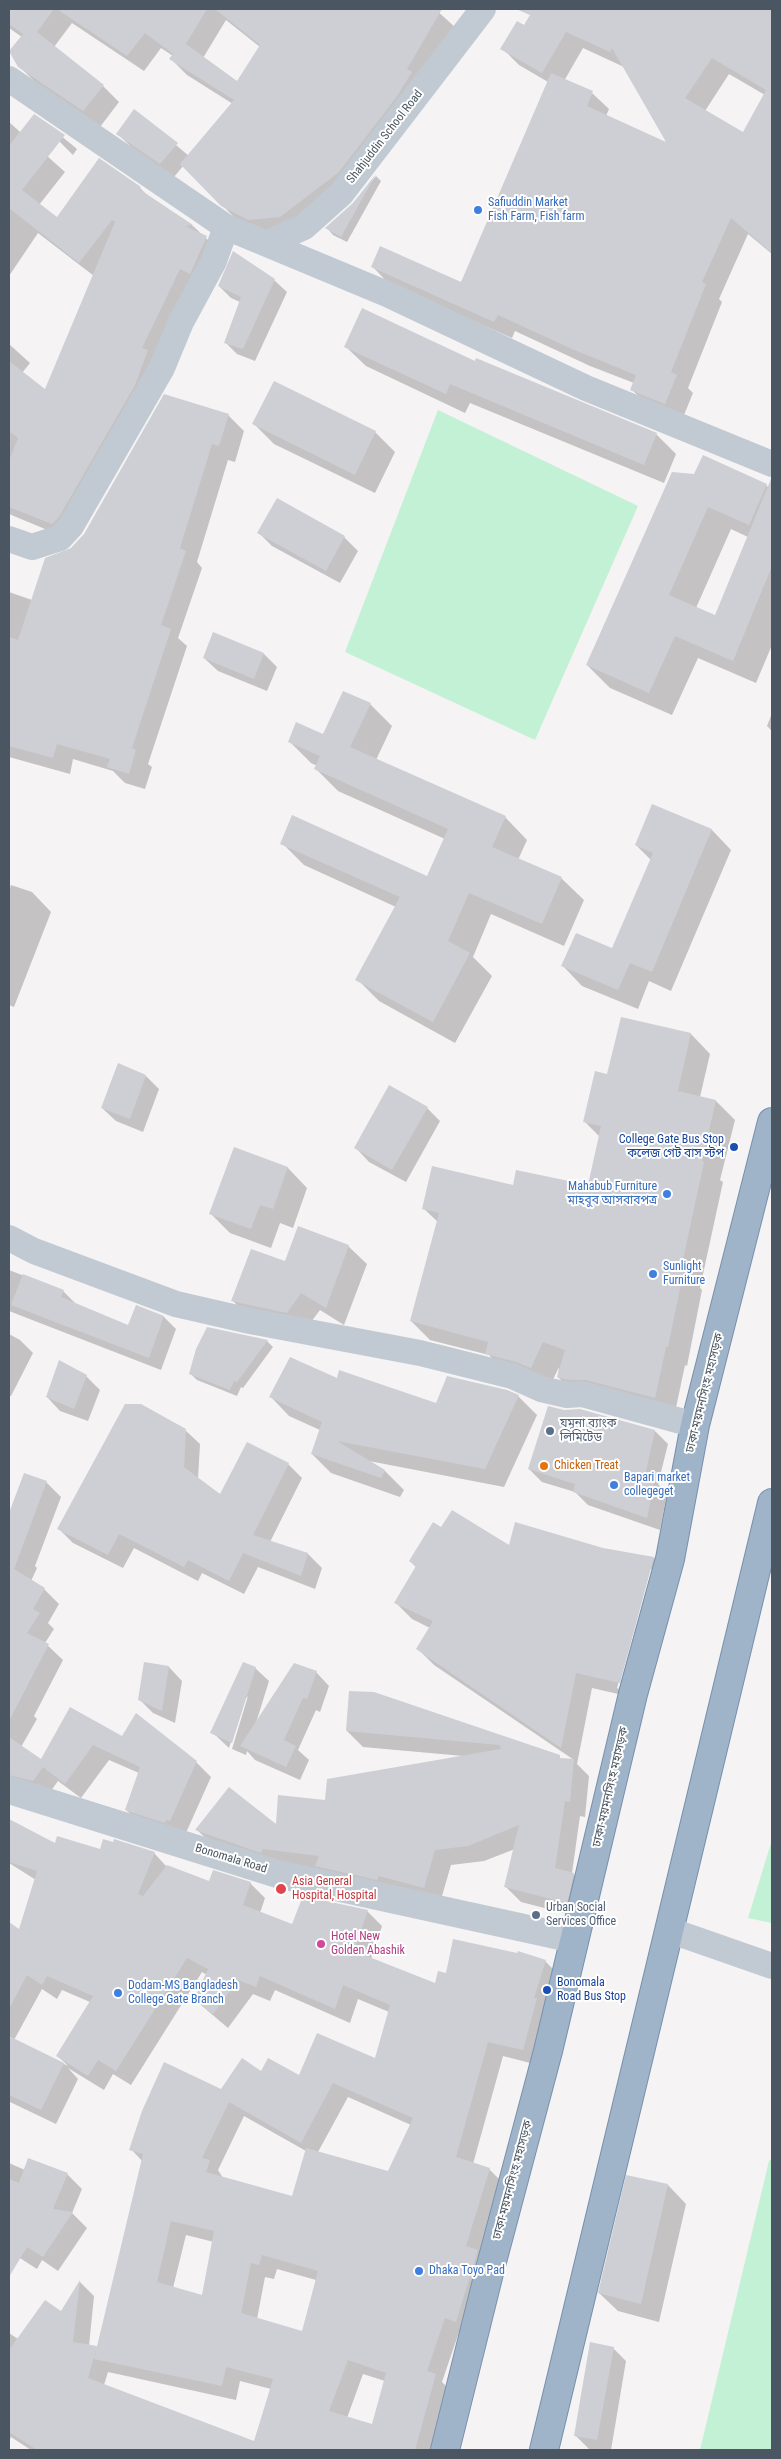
<!DOCTYPE html>
<meta charset="utf-8">
<style>
body{margin:0}
#map{position:relative;width:781px;height:2459px;overflow:hidden;background:#f5f3f3;font-family:"Roboto Condensed",sans-serif}
canvas{display:block}
.frame{position:absolute;inset:0;border:10px solid #4a5661;pointer-events:none}
</style>
<div id="map">
<canvas width="781" height="2459"></canvas>
<div class="frame"></div>
</div>
<script>
const c = document.querySelector('canvas').getContext('2d');
c.lineJoin = 'round';
function fill(path, color) {
  c.fillStyle = color;
  c.fill(path, 'evenodd');
}
function stroke(path, color, width, dash) {
  c.strokeStyle = color;
  c.lineWidth = width;
  c.lineCap = dash ? 'butt' : 'round';
  c.setLineDash(dash || []);
  c.stroke(path);
}
function label(font, color, halo, rows, align = 'center') {
  c.font = font + ' "Roboto Condensed","Noto Sans Bengali",sans-serif';
  c.lineWidth = 4;
  c.setLineDash([]);
  c.textBaseline = 'middle';
  c.strokeStyle = halo;
  c.fillStyle = color;
  for (const [text, x, y, turn = 0] of rows) {
    c.save();
    c.translate(x, y);
    c.rotate((+turn || 0) * Math.PI / 180);
    c.textAlign = isNaN(turn) ? turn : align;
    if (halo) c.strokeText(text, 0, 0);
    c.fillText(text, 0, 0);
    c.restore();
  }
}
fill(new Path2D(`
 M438,410L638,506L535,740L345,652Z
 M772,1840V1923L748,1918Z
 M772,2158V2450H700L769,2161Z`), '#c3f1d5');
fill(new Path2D(`
 M9,9H435L456,28L355,188L266,236L239,222L183,166L174,177L131,147L118,134L134,110L189,156L233,104L187,75L171,59L173,56L161,48L144,71L72,23L54,47L103,86L119,102L100,127L36,83L19,66L22,37L9,28ZM226,20L260,47L238,83L203,58Z
 M535,9H582L610,27L618,9H772V254L748,234L719,299L722,302L688,388L693,393L682,420L649,406L632,390L634,383L590,366L515,331L512,338L389,284L373,267L462,284L548,82L519,65L502,48L524,26ZM583,48L624,67L669,145L606,116L609,109L592,93L564,81ZM729,74L765,95L743,134L705,111Z
 M9,122L65,172L39,205L57,219L140,188L149,197L193,226L222,253L69,539L9,514V344L30,363L22,373L46,391L94,276L38,233L9,276Z
 M53,129L77,149L73,155L60,142Z
 M376,176L381,181L347,242L333,235L327,228L354,204Z
 M274,280L287,292L255,361L237,354L225,342L240,302L231,298L219,286Z
 M346,347L475,363L656,434L676,454L664,483L470,403L465,413L366,366Z
 M228,415L244,431L235,462L228,460L197,562L202,568L178,638L187,646L148,764L152,767L145,789L125,783L113,771L73,759L70,774L9,757V592L32,600L71,550Z
 M254,424L375,432L395,452L375,493L274,444Z
 M672,473L766,485L772,491V645L756,683L698,658L672,715L610,688L587,665ZM731,529L748,537L716,617L696,608Z
 M259,533L344,537L358,551L340,583L272,546Z
 M264,654L277,667L267,691L218,671L204,658Z
 M370,704L392,726L376,760L505,817L527,840L518,860L561,878L584,900L564,946L491,914L473,957L492,976L455,1043L379,1001L357,979L396,907L304,865L282,843L428,878L445,839L338,791L316,769L317,766L311,763L289,741L324,736Z
 M772,713V731L767,726Z
 M653,806L712,830L731,850L671,991L649,981L638,1009L582,986L563,966L613,950L651,860L636,845Z
 M11,885L32,892L51,912L14,1007L9,1005V891Z
 M691,1034L710,1054L700,1097L716,1101L735,1120L720,1180L723,1182L700,1288L702,1290L687,1366L685,1365L674,1417L577,1396L558,1377L559,1367L550,1386L506,1373L489,1355L430,1340L411,1321L438,1222L423,1208L514,1186L589,1187L600,1137L585,1122L608,1075Z
 M146,1076L159,1089L143,1132L116,1121L102,1108Z
 M427,1108L440,1121L406,1182L369,1162L356,1148Z
 M234,1149L288,1168L307,1188L293,1228L280,1223L271,1248L230,1233L211,1214Z
 M348,1246L367,1264L344,1325L320,1310L305,1330L251,1319L233,1301L285,1263Z
 M9,1270L63,1291L76,1304L129,1327L136,1307L164,1317L176,1329L161,1370L9,1311Z
 M9,1334L20,1340L33,1353L11,1396L9,1395Z
 M267,1341L273,1347L243,1388L241,1387L237,1396L197,1380L190,1373Z
 M86,1376L100,1390L88,1421L60,1411L47,1397Z
 M337,1380L437,1405L518,1396L537,1415L504,1487L369,1461L385,1471L404,1490L400,1497L331,1473L312,1454L320,1430L289,1416L271,1397Z
 M185,1430L200,1444L198,1479L221,1496L288,1464L302,1478L270,1542L308,1554L322,1568L315,1589L258,1567L244,1594L202,1573L198,1581L134,1548L123,1568L73,1543L59,1529Z
 M655,1431L668,1444L658,1484L667,1493L660,1530L588,1505L575,1492L542,1482L529,1469Z
 M25,1474L46,1482L61,1497L35,1566L37,1568L31,1581L44,1589L59,1604L48,1623L54,1629L45,1643L63,1660L34,1716L37,1719L21,1747L42,1761L70,1709L123,1738L196,1762L211,1777L185,1835L141,1824L126,1810L139,1773L109,1760L81,1798L58,1781L48,1795L9,1779V1526L12,1520L9,1517Z
 M442,1529L509,1547L603,1549L654,1558L670,1574L636,1698L592,1688L577,1764L589,1776L585,1817L580,1816L572,1873L590,1890L583,1918L521,1902L506,1887L515,1849L484,1861L451,1865L440,1903L332,1882L319,1869L278,1864L213,1845L197,1830L277,1826L326,1802L463,1756L363,1747L347,1731L350,1693L562,1759L574,1760L434,1665L418,1649L430,1628L412,1619L396,1603L417,1568L410,1561ZM650,1569H652L619,1689L617,1688Z
 M145,1663L169,1667L182,1681L175,1723L153,1713L139,1699Z
 M255,1668L269,1681L256,1723L316,1672L329,1686L320,1712L316,1710L298,1750L309,1760L300,1780L255,1760L247,1751L246,1755L232,1749L248,1696L244,1701L229,1748L212,1732Z
 M9,1822L98,1866L154,1853L167,1867L210,1883H250L265,1898L260,1913L293,1926L367,1911L382,1926L371,1959L435,1984L447,1975L545,1961L560,1976L538,2065L503,2056L473,2164L489,2169L504,2184L471,2336L459,2332L442,2382L450,2390L433,2450H334L323,2447L322,2450H31L11,2437L9,2441V2333L18,2339L61,2313L80,2282L94,2296L89,2346L98,2349L142,2161L131,2149L221,2090L261,2072L300,2077L376,2059L389,2012L358,1999L350,2023L275,1990L270,2001L253,1994L228,2028L195,2000L207,1975L202,1972L131,2085L113,2074L104,2090L68,2068L78,2079L56,2124L10,2102L9,1928L11,1925L20,1931L36,1880L9,1863ZM42,1989L57,1999L62,1990L90,2002L58,2056L68,2066L14,2040ZM348,2097L411,2125L389,2173L318,2152ZM244,2116L306,2151L293,2197L223,2178L218,2170ZM186,2235L214,2242L203,2297L173,2288ZM277,2269L316,2280L303,2333L257,2319L265,2277L274,2279ZM108,2372L236,2400L240,2381L271,2389L255,2442L104,2385ZM363,2374L385,2381L373,2426L347,2418Z
 M9,2163L25,2170L67,2174L82,2189L72,2213L87,2228L58,2271L42,2260L37,2269L9,2251Z
 M668,2185L686,2204L659,2322L618,2311L599,2293Z
 M613,2348L626,2361L611,2450L589,2449L575,2435Z`), '#0003');
fill(new Path2D(`
 M9,9H54L37,32L104,85L83,111L18,67L9,51L23,34L9,24Z
 M57,9H207L186,44L237,81L260,45L215,9H442L407,69L412,72L395,99L339,172L280,217L248,220L221,206L180,164L234,100L169,59L173,54L145,33L127,56Z
 M516,9H772V253L731,218L702,282L706,284L671,372L677,375L665,404L630,390L636,375L572,349L498,315L494,322L371,267L380,246L461,282L551,73L593,91L587,106L666,142L612,48L610,52L566,32L542,73L500,49L517,21L524,25L530,15ZM712,58L766,90L743,132L685,98Z
 M134,109L178,143L160,164L116,134Z
 M34,114L65,135L22,190L57,217L99,158L141,187L139,189L193,225L185,226L207,236L190,274L180,269L142,348L148,350L135,385L59,517L52,524L9,507V461L18,438L9,431V361L45,389L115,222L112,220L79,263L9,208V146Z
 M376,174L341,237L325,228L353,203Z
 M233,251L275,279L243,349L224,343L241,297L218,286Z
 M362,308L475,361L476,358L657,433L644,465L450,384L446,394L344,347Z
 M274,381L376,431L355,475L252,424Z
 M164,394L229,414L219,446L212,444L180,548L186,551L161,625L171,629L132,748L136,750L129,774L107,767L110,759L57,744L53,758L9,746V637L18,640L45,558L71,548L84,534Z
 M703,455L767,484L749,525L708,507L669,595L715,615L771,479L772,566L733,661L675,636L649,693L586,665L672,472L694,474Z
 M277,498L345,536L326,571L257,533Z
 M213,632L264,653L254,679L203,658Z
 M343,691L371,703L350,747L506,816L492,847L562,877L542,924L469,893L448,941L470,953L433,1022L355,980L400,897L280,844L292,815L427,876L448,829L314,769L320,756L288,742L296,722L323,734Z
 M652,804L712,829L652,972L630,963L618,990L561,966L576,933L612,948L653,853L635,845Z
 M621,1017L691,1033L678,1091L716,1100L702,1161L704,1162L681,1269H684L668,1347H666L655,1398L586,1380H568L557,1377L565,1350L543,1342L531,1368L516,1362L485,1354L488,1342L410,1321L439,1213L422,1209L432,1166L513,1185L516,1170L588,1185L601,1126L583,1122L595,1071L607,1074Z
 M118,1063L146,1075L130,1119L101,1108Z
 M389,1085L428,1107L392,1170L354,1148Z
 M234,1147L288,1167L273,1209L260,1205L251,1229L209,1214Z
 M298,1226L349,1245L326,1308L301,1293L287,1313L231,1301L251,1249L285,1261Z
 M23,1274L64,1290L61,1297L128,1325L136,1305L164,1316L149,1358L11,1305Z
 M207,1327L268,1340L237,1382L234,1381L230,1390L189,1374L196,1349Z
 M290,1357L337,1378L339,1370L436,1403L447,1376L507,1390L519,1395L485,1469L337,1441L385,1470L381,1478L311,1454L322,1422L269,1397Z
 M59,1360L87,1375L74,1409L46,1397Z
 M125,1404H141L186,1429L184,1467L220,1494L247,1442L289,1463L253,1535L308,1553L301,1576L243,1553L229,1581L188,1560L184,1567L119,1534L108,1555L57,1529Z
 M548,1406L564,1410L580,1409L655,1430L645,1476L655,1479L647,1518L573,1492L575,1484L528,1469Z
 M24,1473L47,1481L14,1569L45,1588L33,1609L40,1613L27,1633L49,1644L9,1721V1513Z
 M452,1510L509,1545L515,1522L603,1548L654,1557L620,1683L576,1673L561,1748L416,1649L433,1621L394,1603L416,1566L409,1561L433,1522L441,1527Z
 M144,1662L169,1666L162,1711L138,1700Z
 M243,1662L256,1667L232,1743L210,1733Z
 M294,1663L317,1671L307,1699L303,1698L284,1740L296,1746L286,1767L240,1746Z
 M349,1691L374,1692L560,1755V1758L574,1759L570,1802L565,1801L555,1868L574,1873L567,1903L504,1887L519,1825L468,1846L435,1850L424,1888L379,1876L377,1880L315,1866L319,1856L263,1849L261,1853L195,1830L229,1787L276,1824L278,1795L325,1800L327,1779L501,1749L500,1745L346,1731Z
 M70,1707L122,1736L136,1713L197,1761L170,1821L166,1820L165,1823L125,1810L140,1767L93,1745L65,1784L43,1767L33,1781L9,1775V1737L41,1759Z
 M9,1819L55,1843L57,1836L100,1849L103,1839L113,1842L114,1839L155,1852L138,1894L143,1896L167,1865L209,1881L213,1870L251,1882L243,1905L292,1924L303,1896L368,1910L354,1951L435,1983L438,1971L446,1973L453,1939L517,1953L518,1951L546,1960L534,1998H537L523,2050L488,2042L456,2157L490,2168L466,2246L478,2250L456,2322L445,2318L427,2371L436,2374L415,2450H37L9,2432V2350L45,2300L61,2311L80,2280L73,2342L97,2346L88,2378L254,2441L273,2379L226,2367L222,2386L94,2359L143,2154L129,2150L142,2111L164,2062L221,2089L242,2058L261,2071L268,2058L299,2075L317,2033L375,2058L390,2005L343,1985L335,2009L260,1976L256,1987L238,1980L213,2014L194,2000L208,1969L187,1958L116,2071L98,2060L88,2076L56,2056L93,1996L47,1976L42,1985L27,1975L9,2009V1922L19,1929L37,1871L9,1862ZM333,2083L413,2118L388,2171L306,2148L292,2196L206,2172L210,2160L202,2158L229,2102L301,2143ZM171,2221L214,2231L202,2295L157,2282ZM262,2255L318,2271L302,2331L241,2313L251,2263L259,2265ZM348,2360L386,2373L372,2424L329,2411Z
 M9,2036L64,2063L41,2110L9,2095Z
 M28,2158L68,2173L53,2209L73,2212L43,2257L27,2247L9,2277V2179L19,2183Z
 M626,2175L668,2184L641,2304L598,2293Z
 M590,2342L614,2347L597,2440L574,2436Z`), '#cdcfd5');
const trunk = new Path2D(`
 M445,2450L490,2269L548,2051L633,1694L670,1559L695,1425L772,1122
 M544,2450L772,1503`);
stroke(trunk, '#7690ad', 30);
stroke(new Path2D(`
 M9,79L226,227L387,294L586,388L772,464
 M268,243L304,227L341,194L483,9
 M9,539L32,547L60,538L71,526L162,368L181,322L214,261L226,227
 M9,1238L34,1251L176,1304L250,1321L420,1353L512,1376L541,1389L567,1395L582,1394L695,1425
 M669,1930L772,1966`), '#c1cad2', 26);
stroke(new Path2D(`
 M9,1790L277,1874L574,1939`), '#c1cad2', 28);
stroke(trunk, '#9fb4c9', 28);
for (const [x, y, r, color] of [
 [478,210,5,"#3f7fe0"],
 [734,1147,5,"#1a4fb4"],
 [667,1194,5,"#3f7fe0"],
 [653,1274,5,"#3f7fe0"],
 [550,1431,5,"#5c6f8a"],
 [544,1466,5,"#e8710a"],
 [614,1485,5,"#3f7fe0"],
 [281,1889,6,"#e0444e"],
 [536,1915,5,"#5c6f8a"],
 [321,1944,5,"#d1479c"],
 [547,1990,5,"#1a4fb4"],
 [118,1993,5,"#3f7fe0"],
 [419,2271,5,"#3f7fe0"]
]) {
  const dot = new Path2D();
  dot.arc(x, y, r, 0, 2 * Math.PI);
  c.fillStyle = color;
  c.fill(dot);
  stroke(dot, '#fff', 2);
}
label('12px', '#4a5661', '#fff', [
 ["Shahjuddin School Road",385,137,-52],
 ["ঢাকা-ময়মনসিংহ মহাসড়ক",705,1393,-76],
 ["ঢাকা-ময়মনসিংহ মহাসড়ক",611,1787,-77],
 ["Bonomala Road",231,1859,17],
 ["ঢাকা-ময়মনসিংহ মহাসড়ক",513,2180,-75]
]);
label('12px', '#366cbe', '#fff', [
 ["Safiuddin Market",488,203],
 ["Fish Farm, Fish farm",488,217],
 ["Mahabub Furniture",657,1187,"right"],
 ["মাহবুব আসবাবপত্র",657,1201,"right"],
 ["Sunlight",663,1267],
 ["Furniture",663,1281],
 ["Bapari market",624,1478],
 ["collegeget",624,1492],
 ["Dodam-MS Bangladesh",128,1986],
 ["College Gate Branch",128,2000],
 ["Dhaka Toyo Pad",429,2271]
], 'left');
label('12px', '#164399', '#fff', [
 ["College Gate Bus Stop",724,1140],
 ["কলেজ গেট বাস স্টপ",724,1154],
 ["Bonomala",557,1983,"left"],
 ["Road Bus Stop",557,1997,"left"]
], 'right');
label('12px', '#4e5e75', '#fff', [
 ["যমুনা ব্যাংক",560,1424],
 ["লিমিটেড",560,1438],
 ["Urban Social",546,1908],
 ["Services Office",546,1922]
], 'left');
label('12px', '#c56008', '#fff', [
 ["Chicken Treat",554,1466]
], 'left');
label('12px', '#be3a42', '#fff', [
 ["Asia General",292,1882],
 ["Hospital, Hospital",292,1896]
], 'left');
label('12px', '#b23c85', '#fff', [
 ["Hotel New",331,1937],
 ["Golden Abashik",331,1951]
], 'left');
</script>
